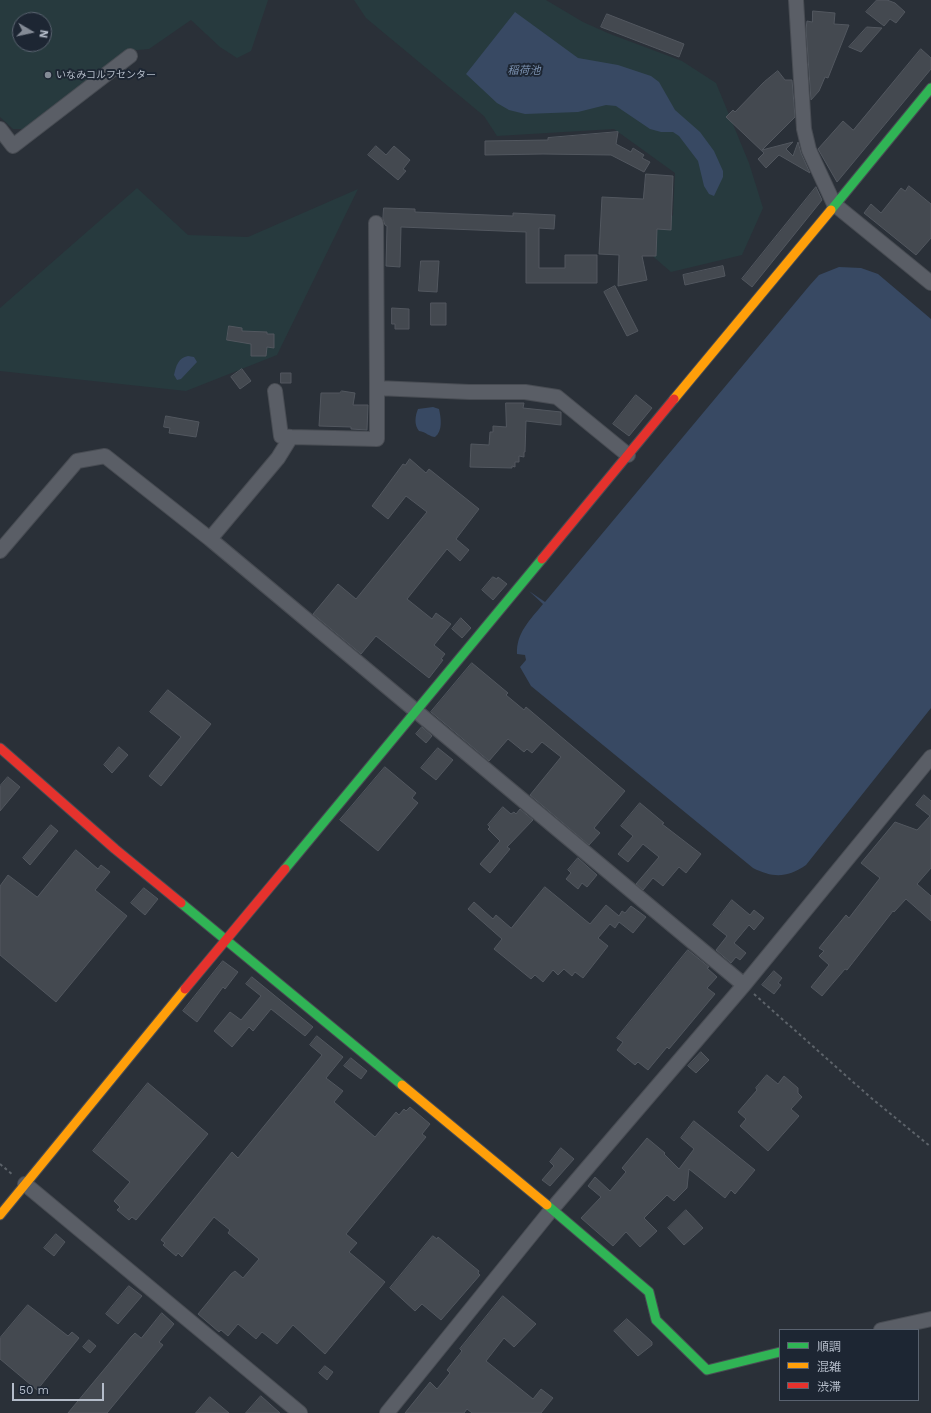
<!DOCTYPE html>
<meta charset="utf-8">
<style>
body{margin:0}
#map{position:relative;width:931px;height:1413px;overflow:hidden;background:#2a3038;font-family:"Work Sans","Noto Sans JP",sans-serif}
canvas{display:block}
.legend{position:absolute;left:779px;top:1329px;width:140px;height:72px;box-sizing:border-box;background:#1d2633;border:1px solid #59626f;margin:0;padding:5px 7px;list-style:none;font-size:12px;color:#b4bcc9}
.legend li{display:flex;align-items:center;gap:8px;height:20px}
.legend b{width:20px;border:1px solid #59626f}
.north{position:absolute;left:12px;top:12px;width:40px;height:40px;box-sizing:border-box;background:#1d2633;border:1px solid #59626f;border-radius:50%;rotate:99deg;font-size:11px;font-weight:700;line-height:16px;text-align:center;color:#b4bcc9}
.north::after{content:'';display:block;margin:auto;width:14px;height:18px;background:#848b96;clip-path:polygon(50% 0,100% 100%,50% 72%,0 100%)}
.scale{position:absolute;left:12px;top:1383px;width:92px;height:18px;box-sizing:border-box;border:2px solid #b4bcc9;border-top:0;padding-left:5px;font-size:12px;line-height:14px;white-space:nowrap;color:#b4bcc9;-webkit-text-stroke:3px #1d2633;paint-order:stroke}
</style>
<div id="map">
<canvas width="931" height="1413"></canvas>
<ul class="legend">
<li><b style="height:5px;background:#30b455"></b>順調</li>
<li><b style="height:5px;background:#ff9f0a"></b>混雑</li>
<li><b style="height:5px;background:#e5322d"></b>渋滞</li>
</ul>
<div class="north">N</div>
<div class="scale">50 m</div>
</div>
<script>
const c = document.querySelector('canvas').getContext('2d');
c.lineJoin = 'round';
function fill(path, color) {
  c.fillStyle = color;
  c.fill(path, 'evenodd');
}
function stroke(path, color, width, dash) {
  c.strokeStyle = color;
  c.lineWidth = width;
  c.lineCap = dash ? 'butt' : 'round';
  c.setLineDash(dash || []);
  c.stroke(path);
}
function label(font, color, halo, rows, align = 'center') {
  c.font = font + ' "Work Sans","Noto Sans JP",sans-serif';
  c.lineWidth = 4;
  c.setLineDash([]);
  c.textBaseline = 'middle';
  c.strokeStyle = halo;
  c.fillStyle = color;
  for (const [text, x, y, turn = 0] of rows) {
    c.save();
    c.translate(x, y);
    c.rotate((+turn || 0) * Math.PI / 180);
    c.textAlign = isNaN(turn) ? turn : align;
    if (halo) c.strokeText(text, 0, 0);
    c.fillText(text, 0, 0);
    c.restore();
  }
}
fill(new Path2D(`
 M0,0H268L251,51L237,58L220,47L191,20L149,49L127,51L25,129H13L0,117ZM20,20H44V44H20Z
 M354,0H546L583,22L610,34L682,61L716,83L749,163L763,208L742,255L671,272L641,246L673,215L675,173L614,129L497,136L484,116L366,18Z
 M137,188L188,235L248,237L358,189L277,355L186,391L0,371V308Z`), '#273a3e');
fill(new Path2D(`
 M515,12L578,58L618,65L651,76L659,82L675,110L700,132L714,151L723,171V177L714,196L709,194L704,186L698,161L679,136L673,132H661L650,129L616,106L606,105L578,112L525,114L509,110L497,103L466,74Z
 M839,267L861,268L878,274L931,319V708L806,865C787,878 773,878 753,868L531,686L520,667L526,660L525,655L517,654C516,633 530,620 543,604L529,591L545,602L810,285L819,275Z
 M188,356L194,357L197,362L181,379L177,380L174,375C176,366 178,358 188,356Z
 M433,407L439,409C441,418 443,431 435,437C430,437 426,432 419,431C414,425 415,416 418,409Z`), '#384963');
const building = new Path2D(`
 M877,0H887L895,3L905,12L896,23L890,19L884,26L866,12Z
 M813,11L835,13L834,24L849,25L828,78L825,77L819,91L811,100L806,29L807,21L812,22Z
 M607,14L684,44L679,57L601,27Z
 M867,27L882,28L861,52L849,47Z
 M921,49L931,58V69L837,182L818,149L843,121L853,130Z
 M778,71L785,80H792L795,117L762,150L793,142L786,149L793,156L798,142L801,153L810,173L779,155L766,168L758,159L764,153L726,117L733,110L735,112L764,82Z
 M618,132L616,144L631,152L633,148L644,155L642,158L650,162L644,172L611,155L543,154L485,155V141L548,140V138Z
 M376,146L386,155L394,146L410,160L403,169L406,171L398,180L368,155Z
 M646,174L673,176L671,230L657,229L656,256H642L647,280L618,286L619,255L599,254L602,197L643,199Z
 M909,186L931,204V238L916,255L864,213L871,204L881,213L901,188L905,191Z
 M816,187L822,200L752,287L742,279Z
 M384,208L415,209V212L513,216V213L555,215L554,229L539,228V268H565V255H597V283H526V232L401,227L400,267L386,266L387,226L385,225L383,219Z
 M421,261H439L437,292L419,291Z
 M723,266L725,276L685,285L683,275Z
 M615,286L638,331L627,336L604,292Z
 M431,303H446V325H431Z
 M392,308L409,309V329H395V324H392Z
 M229,326L242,328V331L267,332V334H274V348L267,347L266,356H251V344L227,340Z
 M242,369L251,381L240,389L231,377Z
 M281,373H291V383H281Z
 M342,391L355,393L353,405H368L367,430L351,429V427L319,426L321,393H339Z
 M636,395L652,408L629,436L613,424Z
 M506,403H524L523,408L561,412V425L526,421L525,452H524V457L519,456V462H515V467L512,466V468L470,467L471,444L489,445L490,432H493V426L506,427Z
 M166,416L199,422L196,437L169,433L170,428L164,427Z
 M410,459L426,473L429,469L479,509L456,539L469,550L460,561L447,549L407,599L432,619L436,613L451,624L434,645L445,654L441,659L443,660L429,678L376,636L361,654L313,614L338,584L356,599L427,512L406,496L388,519L372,506L403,464L405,465Z
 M493,577L497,579L498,577L507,584L493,600L482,590Z
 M461,618L471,628L462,638L452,629Z
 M472,663L508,693L506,695L524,710L526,707L625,791L594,828L600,833L589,845L530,795L561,757L542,742L532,753L527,749L524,752L508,739L489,761L431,712Z
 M168,690L211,724L161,786L149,776L181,737L150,712Z
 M422,727L432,736L426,743L416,734Z
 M119,747L128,755L112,773L104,765Z
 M438,748L453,760L436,780L421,768Z
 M385,767L416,793L412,798L418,803L378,851L340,820Z
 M8,777L20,787L0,811V786Z
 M924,795L931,801V868L917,884L931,896V921L906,899L894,912L893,911L847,970L845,969L822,996L811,987L829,965L819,956L824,951L819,948L846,915L849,918L880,878L861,863L895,822L917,830L930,816L916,805Z
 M640,803L664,823L662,824L701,854L686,873L679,867L663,886L653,878L643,890L636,884L659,857L643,844L628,862L618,854L633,836L621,826Z
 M503,807L511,814L514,812L516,814L520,809L533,820L507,847L510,849L490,873L480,864L500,841L488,829L490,827L488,825Z
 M51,825L58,831L30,865L23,858Z
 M76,850L98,869L101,865L110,872L95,890L127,916L56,1002L0,955V886L8,875L37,897Z
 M578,858L597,875L587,887L582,883L578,889L566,879L571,873L568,870Z
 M545,887L590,924L606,905L619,916L622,911L625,913L631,906L646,917L633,933L619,922L615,928L610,924L598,938L608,946L583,978L575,972L572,976L564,969L558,975L553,970L543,982L535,975L531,979L494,949L502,939L468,909L474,902L493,919L496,915L511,928Z
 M144,888L158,899L145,915L131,903Z
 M732,900L750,915L754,910L764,918L754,930L749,925L734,943L746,953L740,960L736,957L731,963L716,950L727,936L713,925Z
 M688,950L709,967L707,968L717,977L707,988L715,994L669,1049L667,1047L648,1070L638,1062L635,1065L617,1050L623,1042L617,1038Z
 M223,961L238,972L225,989L223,987L197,1022L183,1011Z
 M774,971L782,978L778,983L781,985L774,994L762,985Z
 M252,977L313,1027L305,1036L271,1009L253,1031L249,1027L232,1047L214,1031L230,1012L241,1020L261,996L246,984Z
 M317,1036L343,1057L326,1078L343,1091L334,1102L375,1137L396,1112L399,1115L404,1109L406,1111L410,1107L430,1124L422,1134L426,1137L346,1234L357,1243L349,1252L385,1282L325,1354L293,1325L277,1344L262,1332L256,1339L238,1324L228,1336L221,1330L219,1332L198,1314L231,1274L235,1271L243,1278L259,1259L228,1233L230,1230L214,1217L182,1257L178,1253L176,1256L163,1245L165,1243L161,1240L232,1152L238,1158L322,1055L310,1045Z
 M701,1052L709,1060L696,1073L688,1066Z
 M351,1058L367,1071L361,1079L344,1066Z
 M767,1075L778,1084L784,1076L798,1088V1093L802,1097L791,1109L799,1116L768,1151L740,1126L746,1119L738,1112L757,1090L756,1088Z
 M148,1083L208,1134L136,1220L132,1217L129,1220L117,1210L120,1207L114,1201L130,1182L93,1151Z
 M694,1121L755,1170L735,1194L731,1190L725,1198L689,1169L687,1188L674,1201L667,1195L644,1218L657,1231L640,1247L626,1232L613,1246L581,1218L601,1197L588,1186L595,1177L610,1191L626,1172L622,1168L647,1138L665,1153L664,1154L679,1169L694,1149L681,1138Z
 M561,1148L574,1159L550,1186L542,1180L554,1166L550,1162Z
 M686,1210L703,1228L684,1245L668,1228Z
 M56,1234L65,1242L54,1256L44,1248Z
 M433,1236L437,1239L438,1237L457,1253L479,1271L478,1273L480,1275L441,1320L422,1304L415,1311L390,1288Z
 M129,1286L142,1296L118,1324L106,1314Z
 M503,1296L536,1324L514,1347L504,1338L486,1361L533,1399L541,1389L553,1398L541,1413H472L467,1409L464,1413H405L430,1382L437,1389L450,1373L447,1370L462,1351L460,1349Z
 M28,1305L68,1336L72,1332L79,1338L37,1390L0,1359V1338Z
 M162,1313L174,1324L159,1342L163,1345L107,1413H68L131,1337L135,1333L141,1338Z
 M627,1319L652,1342V1345L638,1356L614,1331Z
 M89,1340L96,1346L90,1353L83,1347Z
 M325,1366L333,1372L327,1380L319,1373Z
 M261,1396L280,1413H246Z
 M210,1397L229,1413H196Z`);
fill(building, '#444950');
stroke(building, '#52575f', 1);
const street = new Path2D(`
 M796,0L804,129L809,150L834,204L931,283
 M0,129L13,146L130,56
 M376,223L377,388
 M275,391L281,436L291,437
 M210,539L278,458L291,437L377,439V388L469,392H525L557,397L628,455
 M0,551L77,461L105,456L210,539L744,985
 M25,1184L300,1413
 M881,1330L931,1319
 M387,1413L552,1209L744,985L931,757`);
const fast = new Path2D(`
 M831,210L931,88
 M285,869L542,559
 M181,903L402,1085
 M547,1205L649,1292L656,1320L707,1370L780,1352`);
const slow = new Path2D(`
 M674,399L831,210
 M402,1085L547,1205
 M0,1215L185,989`);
const jam = new Path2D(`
 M542,559L674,399
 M0,748L115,849L181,903
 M185,989L285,869`);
stroke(street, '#484c53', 16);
stroke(fast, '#484c53', 11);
stroke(slow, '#484c53', 11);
stroke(jam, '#484c53', 11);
stroke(new Path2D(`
 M754,994L870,1097L931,1147
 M0,1164L13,1175`), '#5d636a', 2, [3, 3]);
stroke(street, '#5a5e66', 14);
stroke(fast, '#30b455', 9);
stroke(slow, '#ff9f0a', 9);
stroke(jam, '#e5322d', 9);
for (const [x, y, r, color] of [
 [48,75,4,"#848b96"]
]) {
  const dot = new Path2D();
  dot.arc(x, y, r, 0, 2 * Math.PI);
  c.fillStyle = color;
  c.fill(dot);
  stroke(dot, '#1d2633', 1.5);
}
label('10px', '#b4bcc9', '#1d2633', [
 ["いなみコルフセンター",56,75]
], 'left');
label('italic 11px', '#7c92b1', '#1d2633', [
 ["稲荷池",524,71]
]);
</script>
